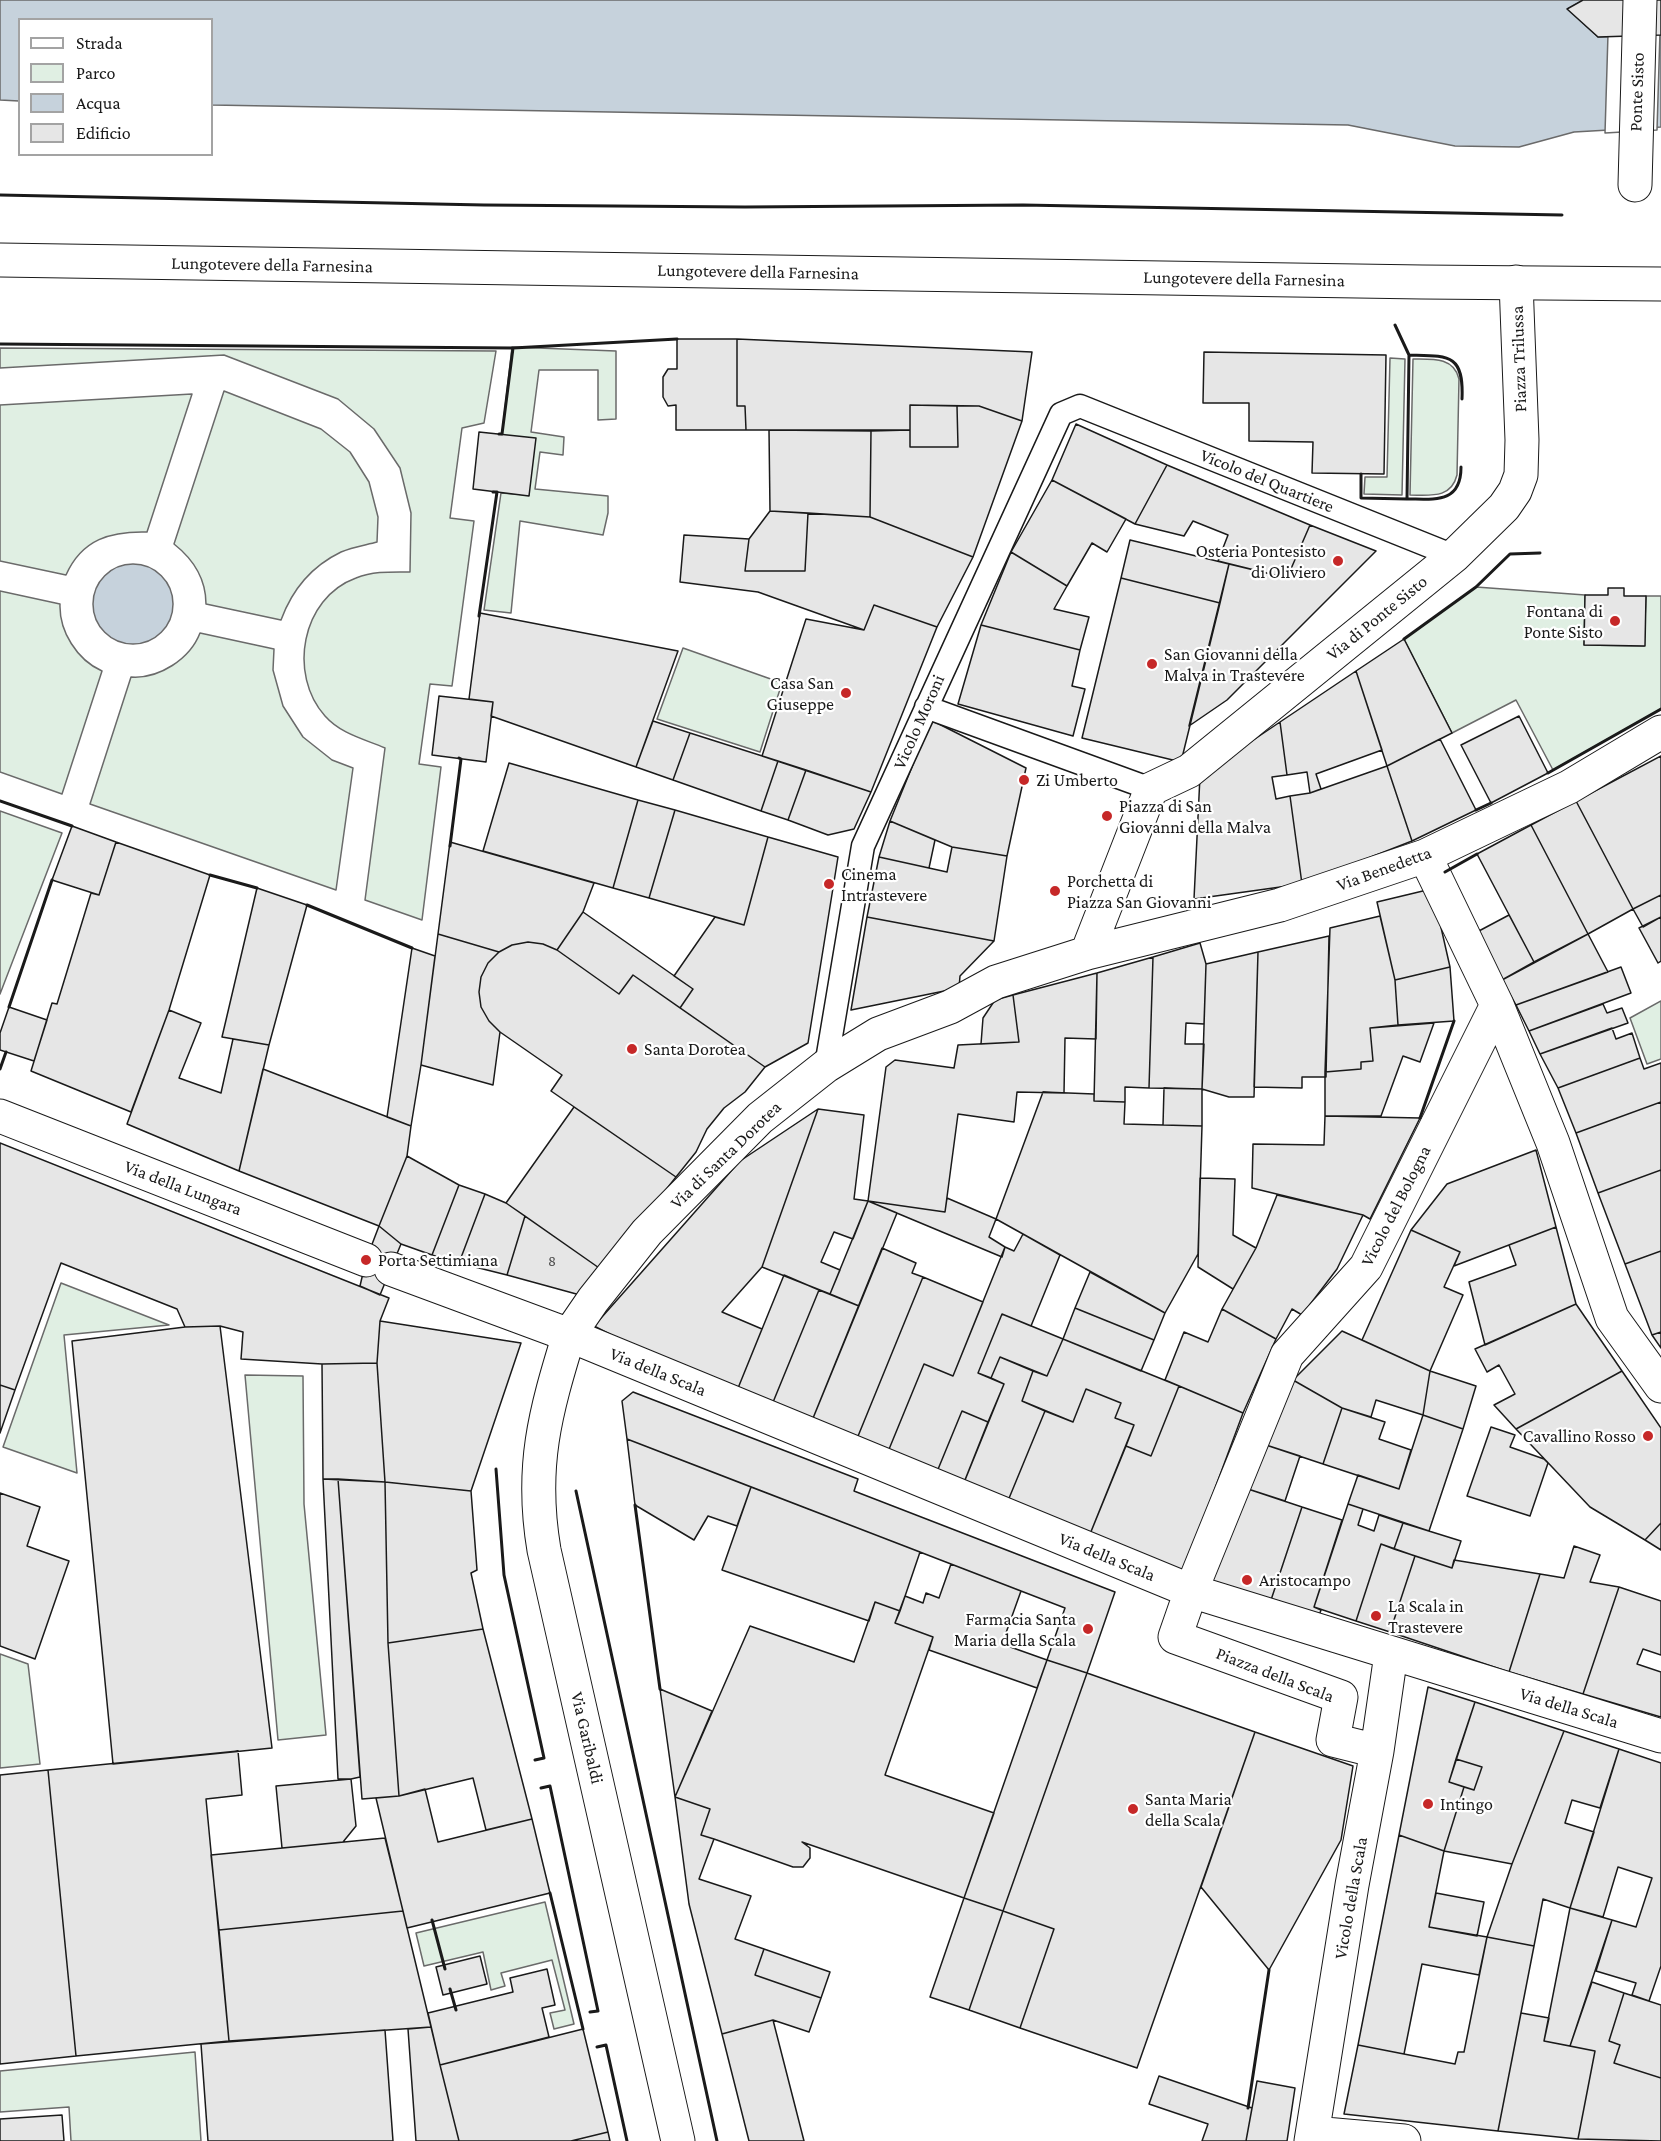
<!DOCTYPE html>
<style>
body{margin:0}
#map{position:relative;width:1661px;height:2141px;overflow:hidden;background:#fff;font-family:"Crimson Pro",serif}
canvas{display:block}
.legend{position:absolute;left:18px;top:18px;width:195px;height:138px;box-sizing:border-box;background:#fff;border:2px solid #a3a3a3;margin:0;padding:8px 10px;list-style:none;font-size:18px;color:#1a1a1a}
.legend li{display:flex;align-items:center;gap:12px;height:30px}
.legend b{width:30px;border:2px solid #a3a3a3}
</style>
<div id="map">
<canvas width="1661" height="2141"></canvas>
<ul class="legend">
<li><b style="height:8px;background:#fff"></b>Strada</li>
<li><b style="height:16px;background:#e0efe3"></b>Parco</li>
<li><b style="height:16px;background:#c6d2dc"></b>Acqua</li>
<li><b style="height:16px;background:#e6e6e6"></b>Edificio</li>
</ul>
</div>
<script>
const c = document.querySelector('canvas').getContext('2d');
c.lineJoin = 'round';
function fill(path, color) {
  c.fillStyle = color;
  c.fill(path, 'evenodd');
}
function stroke(path, color, width, dash) {
  c.strokeStyle = color;
  c.lineWidth = width;
  c.lineCap = dash ? 'butt' : 'round';
  c.setLineDash(dash || []);
  c.stroke(path);
}
function label(font, color, halo, rows, align = 'center') {
  c.font = font + ' "Crimson Pro",serif';
  c.lineWidth = 4.5;
  c.setLineDash([]);
  c.textBaseline = 'middle';
  c.strokeStyle = halo;
  c.fillStyle = color;
  for (const [text, x, y, turn = 0] of rows) {
    c.save();
    c.translate(x, y);
    c.rotate((+turn || 0) * Math.PI / 180);
    c.textAlign = isNaN(turn) ? turn : align;
    if (halo) c.strokeText(text, 0, 0);
    c.fillText(text, 0, 0);
    c.restore();
  }
}
const green = new Path2D(`
 M512,347L616,351V419L598,420V370H539L531,432L564,437L563,455L540,452L535,489L608,496V513L603,535L520,521L511,613L484,610L501,493L529,495L502,434Z
 M0,348L496,351L484,423L462,428L450,518L474,521L452,686L430,684L419,764L441,767L422,920L365,900L385,748C364,739 341,734 325,716C288,675 301,598 356,578C374,571 391,572 410,572L411,513L400,468L374,429L338,399L224,355L0,368Z
 M1390,358L1405,359L1402,495L1364,494L1365,477H1387Z
 M1413,359C1432,359 1454,357 1459,379L1457,475C1451,499 1430,495 1410,495Z
 M224,391L321,429L350,452L369,482L378,517L377,542C366,545 352,547 341,552C312,566 292,590 281,620L206,604C206,579 193,559 174,544Z
 M192,394L147,532C111,531 82,539 66,575L0,561V405Z
 M1476,587L1585,595L1584,645L1644,646L1646,596H1661V709L1553,770L1516,700L1452,733L1404,639Z
 M0,591L60,604C59,631 77,660 102,671L62,794L0,772Z
 M200,633L274,649L273,670L283,706L303,737L332,760L353,768L336,890L90,804L131,677C159,679 190,659 200,633Z
 M683,648L782,683L760,752L657,719Z
 M0,811L62,833L0,994Z
 M1661,1001V1059L1647,1064L1630,1018Z
 M61,1283L169,1325L64,1335L77,1473L3,1447Z
 M245,1375L303,1376L304,1504L326,1735L278,1740Z
 M0,1654L28,1664L40,1764L0,1768Z
 M545,1902L574,2024L554,2029L550,2013L565,2010L552,1960L501,1973L505,1986L491,1990L483,1952L424,1966L416,1933Z
 M195,2052L201,2141H71L69,2107L0,2112V2071Z`);
fill(green, '#e0efe3');
stroke(green, '#6a6a6a', 1.5);
const water = new Path2D(`
 M0,0H1583L1568,9L1598,37L1661,35V127L1574,132L1519,147L1455,146L1348,125L212,105V20H20L19,101L0,100Z
 M93 604a40 40 0 1 1 80 0a40 40 0 1 1-80 0Z`);
fill(water, '#c6d2dc');
stroke(water, '#6a6a6a', 1.5);
const pier = new Path2D(`
 M1660,32L1657,130L1605,133L1608,34Z`);
fill(pier, '#fff');
stroke(pier, '#6a6a6a', 1.5);
const building = new Path2D(`
 M1583,0H1661V35L1598,37L1567,9Z
 M677,339H737V406H745L746,430H676V405L668,406L663,397V377L668,369H677Z
 M737,339L1032,352L1022,421L979,406L910,405V430H746L745,406H737Z
 M1204,352L1386,355L1384,474L1312,473L1313,442L1249,441V403H1203Z
 M910,405L957,406L958,447H910Z
 M957,406H979L1022,421L973,557L870,517L871,431L910,430V447H958Z
 M1076,424L1167,465L1135,524L1052,480Z
 M769,430L871,431L870,517L770,511Z
 M479,432L536,438L529,496L473,489Z
 M1167,465L1310,525L1287,578L1218,561L1228,535L1193,521L1184,536L1135,524Z
 M1052,480L1126,519L1107,552L1092,543L1067,586L1011,552Z
 M770,511L808,513L805,571H745L749,539Z
 M808,513L870,517L973,557L937,627L874,605L864,630L758,592L680,582L684,535L749,539L745,571H805Z
 M1310,525L1376,551L1227,700L1189,726L1229,564L1287,578Z
 M1130,540L1229,564L1220,603L1121,578Z
 M1011,552L1067,586L1054,609L1089,617L1080,650L981,625Z
 M1121,578L1220,603L1181,762L1082,738Z
 M1608,588H1624V596H1646L1645,646L1584,645L1585,595H1608Z
 M874,605L937,627L871,792L762,756L806,619L864,630Z
 M480,613L678,651L636,767L491,716L493,702L469,699Z
 M981,625L1080,650L1072,686L1085,689L1073,736L958,704Z
 M1404,639L1452,733L1387,766L1356,671Z
 M1356,671L1382,750L1316,774L1321,789L1310,793L1307,772L1287,775L1280,722Z
 M439,696L493,702L486,762L432,755Z
 M1519,716L1548,773L1491,803L1461,745Z
 M931,720L1026,768L1007,856L952,847L890,821Z
 M653,721L690,733L673,780L636,767Z
 M1280,722L1287,775L1272,777L1276,799L1290,796L1302,884L1194,899L1200,776Z
 M690,733L778,761L761,811L673,780Z
 M1440,739L1476,810L1412,841L1387,766Z
 M1661,756V895L1633,909L1576,801Z
 M778,761L806,770L788,820L761,811Z
 M509,763L638,800L613,888L483,851Z
 M1387,766L1412,841L1302,884L1290,796L1310,793Z
 M806,770L871,792L854,829L828,835L788,820Z
 M638,800L675,810L649,898L613,888Z
 M1576,801L1633,909L1588,934L1531,825Z
 M675,810L768,837L744,925L649,898Z
 M890,821L935,840L929,868L879,857Z
 M1531,825L1588,934L1534,962L1477,854Z
 M72,826L116,842L99,895L52,880Z
 M768,837L838,857L808,1043L765,1067L680,1008L693,989L674,976L715,917L744,925Z
 M116,842L210,875L169,1010L131,1112L31,1071L52,1003L57,1004L91,893L99,895Z
 M450,842L594,883L583,912L557,950L543,944L528,942L512,945L499,952L438,934Z
 M952,847L1007,856L994,941L867,917L879,857L947,872Z
 M257,888L307,905L269,1045L222,1037Z
 M1427,890L1435,901L1450,967L1395,980L1377,902Z
 M1661,895V917L1643,927L1633,909Z
 M583,912L693,989L680,1008L633,975L619,994L557,950Z
 M1509,915L1534,962L1502,980L1477,932Z
 M1380,916L1395,980L1398,1025L1370,1028L1373,1061L1361,1062V1069L1325,1072L1330,928Z
 M867,917L994,941L960,976L959,988L851,1010Z
 M1661,917V961L1658,963L1639,928Z
 M438,934L499,952L488,963L481,977L479,992L481,1007L489,1021L500,1032L493,1085L421,1065Z
 M1588,934L1608,972L1516,1005L1502,980Z
 M1329,936L1326,1077H1302V1088L1254,1087L1258,952Z
 M528,942L543,944L557,950L619,994L633,975L765,1067L745,1092L724,1108L707,1129L696,1152L676,1177L551,1091L562,1075L500,1032L489,1021L481,1007L479,992L481,977L488,963L499,952L512,945Z
 M1200,943L1206,964L1204,1024L1186,1023L1185,1044H1204L1202,1089L1149,1088L1153,957Z
 M412,948L435,956L421,1065L411,1126L387,1117Z
 M1258,952L1254,1097H1229L1202,1089L1206,964Z
 M1153,957L1149,1088L1125,1087V1102L1094,1101L1097,973Z
 M1450,967L1454,1021L1398,1025L1395,980Z
 M1621,967L1631,993L1529,1031L1516,1005Z
 M1097,973L1096,1039L1065,1038L1064,1093L1017,1092L1014,1122L958,1114L945,1212L868,1201L886,1067L895,1060L954,1068L958,1045L1019,1042L1013,995Z
 M1013,995L1019,1042L981,1044L983,1018L995,1000Z
 M1603,1004L1607,1013L1622,1008L1628,1023L1540,1054L1529,1031Z
 M9,1007L47,1020L34,1061L0,1050V1033Z
 M169,1010L201,1023L179,1078L221,1093L233,1039L269,1045L239,1171L127,1124Z
 M1434,1023L1420,1062L1403,1056L1381,1116H1325V1072L1361,1069V1062L1373,1061L1370,1028Z
 M1612,1028L1616,1039L1632,1033L1640,1058L1558,1088L1540,1054Z
 M1640,1058L1644,1069L1661,1063V1102L1576,1133L1558,1088Z
 M263,1069L411,1126L407,1156L379,1226L239,1171Z
 M1164,1088L1202,1089V1126L1163,1125Z
 M1043,1092L1094,1094V1101L1125,1102L1124,1124L1202,1126L1198,1254L1165,1313L996,1219Z
 M1661,1102V1170L1598,1193L1576,1133Z
 M574,1107L676,1177L602,1270L506,1203Z
 M818,1109L864,1115L854,1199L868,1201L853,1239L834,1232L821,1262L840,1270L830,1294L762,1267Z
 M818,1109L762,1267L722,1312L762,1329L734,1398L594,1326L740,1161Z
 M1325,1116L1420,1118L1370,1219L1363,1215L1252,1188L1253,1144L1324,1145Z
 M0,1143L389,1298L380,1321L377,1363L322,1364L241,1359L243,1332L220,1326L185,1327L177,1309L61,1263L15,1390L0,1385Z
 M1536,1150L1556,1227L1454,1266L1460,1252L1411,1230L1447,1184Z
 M407,1156L459,1185L432,1255L401,1244L379,1226Z
 M1661,1170V1251L1625,1264L1598,1193Z
 M1200,1178L1235,1179L1233,1235L1256,1248L1233,1289L1198,1267Z
 M459,1185L485,1194L459,1263L432,1255Z
 M485,1194L506,1203L525,1216L507,1275L459,1263Z
 M1277,1195L1363,1215L1337,1269L1302,1315L1292,1309L1276,1339L1222,1309L1256,1248Z
 M947,1198L996,1219L989,1237L1005,1247L1002,1257L868,1201L945,1212Z
 M868,1201L897,1213L859,1306L830,1294Z
 M525,1216L602,1270L580,1295L507,1275Z
 M379,1226L401,1244L380,1295L360,1286L366,1260Z
 M1556,1227L1576,1304L1485,1345L1469,1282L1516,1265L1509,1245Z
 M1411,1230L1460,1252L1444,1287L1463,1295L1430,1371L1362,1340Z
 M1023,1234L1060,1255L1031,1326L1002,1314L978,1373L1004,1384L988,1422L962,1411L934,1479L885,1459L924,1364L953,1376L1005,1247L1014,1251Z
 M882,1248L916,1263L912,1273L923,1277L854,1446L809,1428Z
 M1661,1251V1332L1652,1335L1625,1264Z
 M1090,1272L1165,1313L1154,1340L1075,1308Z
 M784,1275L819,1290L769,1412L734,1398Z
 M923,1277L983,1302L953,1376L924,1364L885,1459L854,1446Z
 M819,1290L859,1306L809,1428L769,1412Z
 M1576,1304L1622,1371L1516,1429L1494,1405L1515,1394L1499,1365L1487,1372L1475,1349Z
 M1075,1308L1154,1340L1141,1371L1063,1339Z
 M1222,1309L1276,1339L1243,1413L1165,1380L1184,1332L1208,1342Z
 M1002,1314L1063,1339L1047,1376L1000,1357L991,1378L978,1373Z
 M380,1321L521,1343L471,1491L385,1482L377,1363Z
 M220,1326L272,1748L113,1764L72,1341L185,1327Z
 M1342,1331L1430,1371L1423,1415L1376,1400L1371,1417L1342,1408L1293,1380Z
 M1661,1332V1348L1652,1335Z
 M1063,1339L1179,1386L1151,1456L1126,1446L1134,1425L1115,1418L1121,1403L1086,1389L1073,1422L1022,1401L1033,1371L1047,1376Z
 M1000,1357L1033,1371L1022,1401L1045,1411L1005,1508L961,1490L1004,1384L991,1378Z
 M377,1363L385,1482L323,1479L322,1364Z
 M1430,1371L1476,1386L1463,1429L1423,1415Z
 M1622,1371L1661,1428V1523L1645,1540L1590,1507L1516,1429Z
 M1293,1380L1342,1408L1323,1464L1266,1445Z
 M0,1385L15,1390L0,1433Z
 M1179,1386L1243,1413L1184,1572L1088,1539L1126,1446L1151,1456Z
 M1086,1389L1121,1403L1115,1418L1134,1425L1088,1539L1005,1508L1045,1411L1073,1422Z
 M633,1392L858,1479L854,1491L1115,1592L1087,1673L1047,1660L1065,1608L627,1439L622,1401Z
 M1342,1408L1385,1422L1379,1439L1411,1450L1399,1489L1323,1464Z
 M962,1411L988,1422L961,1490L934,1479Z
 M1423,1415L1463,1429L1429,1531L1348,1504L1358,1475L1399,1489Z
 M1491,1427L1515,1435L1510,1447L1544,1459L1548,1463L1530,1516L1467,1496Z
 M627,1439L751,1487L737,1526L708,1516L694,1540L635,1505Z
 M1266,1445L1300,1456L1285,1501L1248,1489Z
 M323,1479H338L360,1777L351,1779H338Z
 M338,1479L385,1482L388,1643L399,1796L362,1799Z
 M385,1482L471,1491L477,1570L471,1573L483,1629L388,1643Z
 M751,1487L920,1552L900,1611L875,1602L869,1621L722,1570Z
 M1248,1489L1302,1507L1267,1612L1207,1591Z
 M0,1493L40,1507L27,1546L69,1561L35,1659L0,1646Z
 M1348,1504L1363,1509L1358,1525L1374,1531L1379,1515L1403,1523L1394,1549L1381,1544L1356,1621L1314,1607Z
 M1302,1507L1342,1520L1314,1607L1321,1610L1315,1627L1267,1612Z
 M1403,1523L1461,1541L1452,1568L1394,1549Z
 M1661,1523V1550L1645,1540Z
 M1381,1544L1415,1556L1390,1632L1356,1621Z
 M1574,1546L1600,1555L1590,1582L1619,1587L1583,1694L1509,1672L1540,1574L1564,1578Z
 M1415,1556L1452,1568L1454,1560L1540,1574L1509,1672L1390,1632Z
 M951,1564L1021,1591L1002,1644L1047,1660L1037,1688L929,1650L933,1637L895,1623L905,1596L923,1603L926,1593L939,1598Z
 M1619,1587L1661,1601V1655L1643,1649L1637,1664L1661,1672V1717L1583,1694Z
 M875,1602L900,1611L895,1623L933,1637L885,1775L994,1813L964,1898L802,1842L810,1848V1858L803,1867H793L714,1839L701,1835L710,1809L675,1797L750,1626L854,1662Z
 M483,1629L532,1819L486,1830L473,1778L399,1796L388,1643Z
 M1047,1660L1087,1673L1003,1911L964,1898Z
 M1087,1673L1255,1732L1137,2068L1020,2028L1054,1929L1003,1911Z
 M1428,1687L1475,1702L1449,1782L1464,1787L1444,1851L1399,1835Z
 M660,1689L712,1711L675,1797Z
 M1475,1702L1564,1731L1512,1864L1444,1851L1464,1787L1474,1790L1482,1767L1456,1759Z
 M1564,1731L1619,1749L1600,1808L1572,1800L1565,1823L1594,1832L1570,1908L1543,1899L1534,1946L1487,1937L1512,1864Z
 M1255,1732L1353,1766L1341,1840L1269,1970L1201,1887Z
 M1619,1749L1661,1763V1966L1649,2001L1632,1995L1636,1983L1596,1971L1612,1920L1636,1927L1652,1878L1618,1867L1603,1917L1570,1908Z
 M238,1751L242,1795L206,1799L229,2041L76,2056L48,1770Z
 M1456,1759L1482,1767L1474,1790L1449,1782Z
 M48,1770L76,2056L0,2064V1775Z
 M351,1779L356,1826L343,1842L282,1848L276,1786Z
 M425,1789L438,1842L532,1819L550,1893L407,1928L376,1798L399,1796Z
 M675,1797L710,1809L701,1835L714,1839L699,1879L751,1896L735,1939L764,1949L755,1975L821,1998L809,2032L773,2020L722,2034L689,1904Z
 M1399,1835L1444,1851L1429,1927L1487,1937L1479,1975L1422,1964L1404,2054L1358,2045Z
 M385,1838L403,1911L219,1930L211,1855Z
 M1436,1893L1484,1902L1477,1936L1429,1927Z
 M964,1898L1003,1911L969,2010L930,1997Z
 M1570,1908L1612,1920L1570,2046L1544,2041Z
 M403,1911L431,2027L229,2041L219,1930Z
 M1003,1911L1054,1929L1020,2028L969,2010Z
 M1487,1937L1534,1946L1498,2131L1344,2114L1358,2045L1455,2064L1458,2052H1464Z
 M764,1949L830,1972L821,1998L755,1975Z
 M480,1956L487,1984L443,1995L436,1967Z
 M547,1969L555,2005L542,2008L549,2037L440,2065L428,2013L513,1992L510,1978Z
 M1592,1982L1624,1993L1609,2041L1620,2045L1614,2063L1661,2078V2141L1578,2139L1595,2051L1570,2046Z
 M1624,1993L1661,2005V2078L1614,2063L1620,2045L1609,2041Z
 M1521,2013L1549,2018L1544,2041L1595,2051L1578,2139L1498,2131Z
 M773,2020L804,2141H749L722,2034Z
 M431,2027L440,2065L459,2141H416L408,2029Z
 M583,2029L608,2132L571,2141H459L440,2065Z
 M385,2030L393,2141H208L201,2044Z
 M1159,2076L1252,2108L1246,2141H1202L1208,2124L1149,2104Z
 M1257,2081L1295,2088L1287,2141H1246Z
 M62,2115L64,2141H0V2119Z
 M608,2132L610,2141H571Z`);
fill(building, '#e6e6e6');
stroke(building, '#1a1a1a', 1.5);
const lane = new Path2D(`
 M926,707L1151,789
 M826,1066L863,846L1061,414L1080,406L1454,556`);
const street = new Path2D(`
 M1635,185L1640,0
 M1425,856L1497,1005L1553,1143L1612,1318L1661,1386
 M1087,953L1151,789L1189,771L1454,556L1504,507L1515,491L1521,475L1522,440L1516,282
 M0,1116L366,1260
 M391,1269L569,1335L1191,1591L1661,1736
 M569,1335L593,1300L647,1232L760,1118L826,1066L878,1034L950,1007L996,982L1087,953L1280,905L1425,856L1569,787L1661,732
 M1377,1751L1333,1740L1341,1697L1175,1637L1191,1591L1287,1355L1366,1267L1497,1005
 M1313,2133L1404,2141
 M1311,2141L1352,1885L1377,1751L1391,1654`);
const secondary = new Path2D(`
 M569,1335C545,1413 530,1467 544,1550L678,2141`);
const primary = new Path2D(`
 M0,260L1422,282L1661,284`);
stroke(lane, '#1a1a1a', 25);
stroke(street, '#1a1a1a', 35);
stroke(secondary, '#1a1a1a', 35);
stroke(primary, '#1a1a1a', 35);
stroke(lane, '#fff', 22);
stroke(street, '#fff', 33);
stroke(secondary, '#fff', 33);
stroke(primary, '#fff', 33);
stroke(new Path2D(`
 M0,195L484,205L745,207L1023,205L1562,215
 M0,344L513,348L677,339
 M1409,355C1448,356 1464,353 1462,399
 M499,434H502L513,348
 M1361,474V498L1407,499L1409,355L1395,325
 M1407,499C1434,499 1461,504 1461,467
 M479,616L497,492H493
 M1404,639L1476,587L1510,554L1540,553
 M1548,773L1661,709
 M0,801L72,826
 M1476,810L1491,803
 M450,846L461,759L459,758
 M1445,872L1477,854
 M210,875L257,888
 M307,905L412,948
 M9,1007L52,880
 M0,1069L6,1052
 M1420,1118L1454,1021
 M496,1469L504,1575L544,1758L535,1760
 M576,1491L717,2141
 M635,1505L660,1689
 M541,1788L550,1786L598,2011L590,2012
 M550,1893L583,2029
 M432,1920L445,1969
 M450,1989L456,2010
 M597,2047L606,2045L627,2141
 M1248,2108L1269,1970`), '#1a1a1a', 3);
for (const [x, y, r, color] of [
 [1338,561,6,"#c62828"],
 [1615,621,6,"#c62828"],
 [1152,664,6,"#c62828"],
 [846,693,6,"#c62828"],
 [1024,780,6,"#c62828"],
 [1107,816,6,"#c62828"],
 [829,884,6,"#c62828"],
 [1055,891,6,"#c62828"],
 [632,1049,6,"#c62828"],
 [366,1260,6,"#c62828"],
 [1648,1436,6,"#c62828"],
 [1247,1580,6,"#c62828"],
 [1376,1616,6,"#c62828"],
 [1088,1629,6,"#c62828"],
 [1428,1804,6,"#c62828"],
 [1133,1809,6,"#c62828"]
]) {
  const dot = new Path2D();
  dot.arc(x, y, r, 0, 2 * Math.PI);
  c.fillStyle = color;
  c.fill(dot);
  stroke(dot, '#fff', 2);
}
label('15px', '#4d4d4d', null, [
 ["8",552,1261]
]);
label('18px', '#1a1a1a', '#fff', [
 ["Ponte Sisto",1637,92,-88],
 ["Lungotevere della Farnesina",272,265,1],
 ["Lungotevere della Farnesina",758,272,1],
 ["Lungotevere della Farnesina",1244,279,1],
 ["Piazza Trilussa",1519,359,-92],
 ["Vicolo del Quartiere",1267,481,22],
 ["Via di Ponte Sisto",1377,618,-39],
 ["Vicolo Moroni",919,722,-66],
 ["Via Benedetta",1384,869,-20],
 ["Via di Santa Dorotea",726,1155,-44],
 ["Via della Lungara",183,1188,21],
 ["Vicolo del Bologna",1396,1206,-63],
 ["Via della Scala",658,1372,22],
 ["Via della Scala",1107,1557,22],
 ["Piazza della Scala",1275,1675,21],
 ["Via della Scala",1569,1708,17],
 ["Via Garibaldi",587,1738,77],
 ["Vicolo della Scala",1351,1898,-80]
]);
label('18px', '#1a1a1a', '#fff', [
 ["Osteria Pontesisto",1326,551,"right"],
 ["di Oliviero",1326,572,"right"],
 ["Fontana di",1603,611,"right"],
 ["Ponte Sisto",1603,632,"right"],
 ["San Giovanni della",1164,654],
 ["Malva in Trastevere",1164,675],
 ["Casa San",834,683,"right"],
 ["Giuseppe",834,704,"right"],
 ["Zi Umberto",1036,780],
 ["Piazza di San",1119,806],
 ["Giovanni della Malva",1119,827],
 ["Cinema",841,874],
 ["Intrastevere",841,895],
 ["Porchetta di",1067,881],
 ["Piazza San Giovanni",1067,902],
 ["Santa Dorotea",644,1049],
 ["Porta Settimiana",378,1260],
 ["Cavallino Rosso",1636,1436,"right"],
 ["Aristocampo",1259,1580],
 ["La Scala in",1388,1606],
 ["Trastevere",1388,1627],
 ["Farmacia Santa",1076,1619,"right"],
 ["Maria della Scala",1076,1640,"right"],
 ["Santa Maria",1145,1799],
 ["della Scala",1145,1820],
 ["Intingo",1440,1804]
], 'left');
</script>
